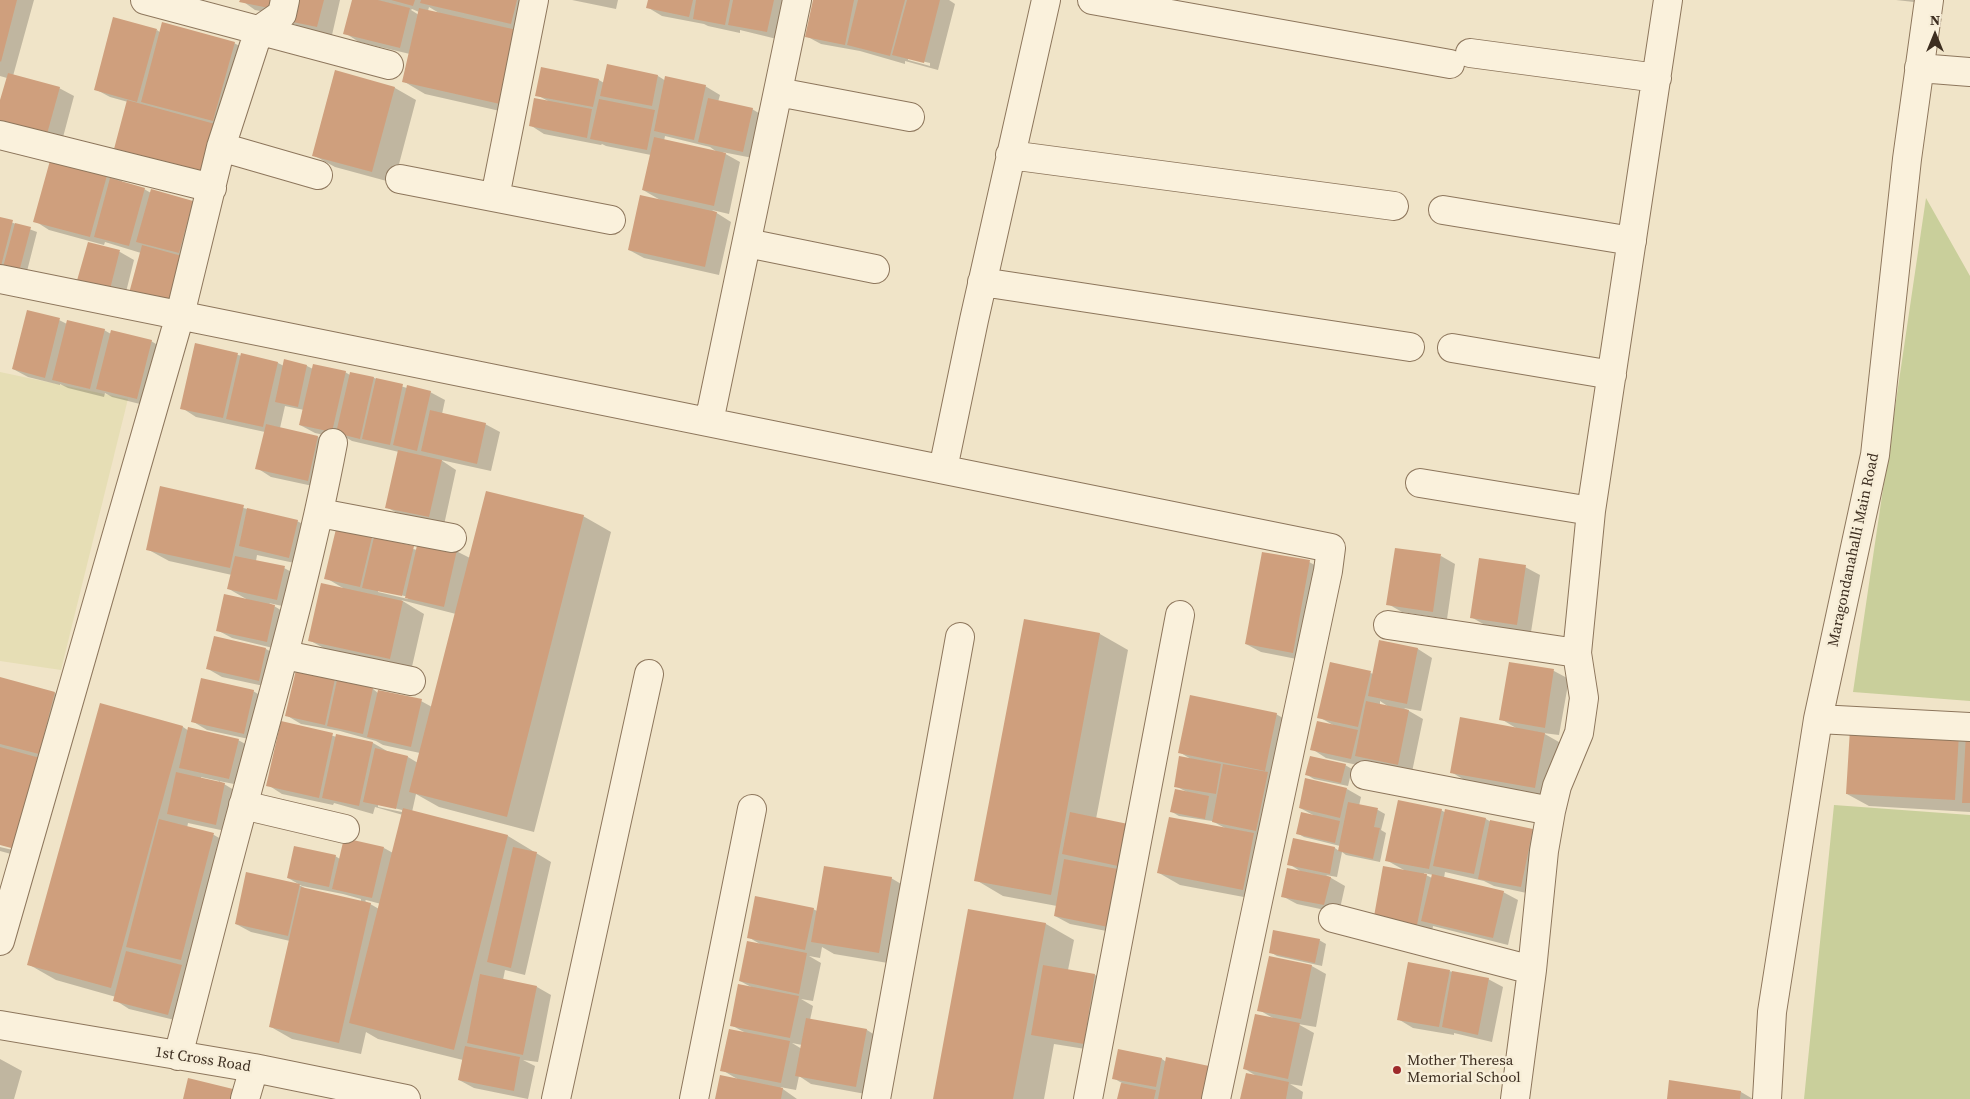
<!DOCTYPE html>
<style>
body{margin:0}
#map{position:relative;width:1970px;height:1099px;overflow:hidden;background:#f0e4c8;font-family:"Source Serif 4",serif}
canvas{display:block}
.north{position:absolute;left:1910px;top:10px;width:50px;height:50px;-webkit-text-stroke:4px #f7eed8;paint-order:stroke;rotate:0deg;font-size:14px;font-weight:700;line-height:20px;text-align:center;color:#3d2e20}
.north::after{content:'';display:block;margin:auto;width:18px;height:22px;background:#3d2e20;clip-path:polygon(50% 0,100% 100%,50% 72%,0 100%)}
</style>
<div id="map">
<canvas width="1970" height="1099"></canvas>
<div class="north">N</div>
</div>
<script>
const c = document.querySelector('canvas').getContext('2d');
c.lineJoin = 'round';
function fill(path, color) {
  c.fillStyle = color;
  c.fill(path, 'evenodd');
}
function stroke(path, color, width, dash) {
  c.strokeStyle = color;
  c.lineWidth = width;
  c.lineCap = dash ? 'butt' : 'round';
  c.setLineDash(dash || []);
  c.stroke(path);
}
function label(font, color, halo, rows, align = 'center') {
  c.font = font + ' "Source Serif 4",serif';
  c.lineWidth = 5;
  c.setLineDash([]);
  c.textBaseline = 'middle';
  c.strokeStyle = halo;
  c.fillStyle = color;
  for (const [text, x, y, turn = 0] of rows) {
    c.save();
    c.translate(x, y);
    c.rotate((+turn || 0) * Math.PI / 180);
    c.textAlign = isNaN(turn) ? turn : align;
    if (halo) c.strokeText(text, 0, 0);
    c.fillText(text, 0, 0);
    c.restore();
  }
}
fill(new Path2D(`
 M0,372L128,399L61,670L0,661Z`), '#e6deb5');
fill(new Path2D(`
 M1926,198L1970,276V701L1853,692Z
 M1834,805L1970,815V1099H1804Z`), '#c9cf9b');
fill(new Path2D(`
 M0,0H34L13,76L59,88L74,96L62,141L11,127L0,121V105L7,78L0,76Z
 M241,0H340L332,35L303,29L289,21L290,17L255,10Z
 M353,0H533L526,32L514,29L522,116L425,94L403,81L410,54L359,42L345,33ZM429,7L439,13L428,11ZM412,9L419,12V15L411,10Z
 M572,0H618L616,9Z
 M649,0H790L781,40L740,30V33L708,26L704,24L662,16L647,7Z
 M814,0H949L955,4L938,70L905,61V64L860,51L821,44L806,36ZM908,58L930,63V66L908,60Z
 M1896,0H1923V3Z
 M157,30L161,33L234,43L256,55L217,180L130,157L116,148L128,102L110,97L95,89Z
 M608,66L658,76L666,81L705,86L720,95L718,102L752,109L767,118L758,159L722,152L740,162L729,214L712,210L731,222L719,275L644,258L629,250L662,201L643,190L651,155L606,146L602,144L601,145L544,134L530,125L548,101L537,95L599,80L604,83ZM665,136L710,147L717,152L664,141Z
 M335,72L395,88L416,100L394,183L335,167L313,155Z
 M107,173L122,181V183L144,189L151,193L192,202L207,210L193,260L141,253L105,242L104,245L49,230L35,221Z
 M0,218L37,232L26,275L0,267Z
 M89,243L120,252L134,260L124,300L92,292Z
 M59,320L67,324L104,330L111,334L151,341L166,350L152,407L112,397L105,393L104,397L68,388L60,384V385L28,377L13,369Z
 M196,344L242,356L278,363L284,366L285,361L307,366L313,369L345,372L350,375L374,378L407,388L430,392L445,400L442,414L485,424L500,432L491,471L441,460L456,470L444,525L401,515L386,507L399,452L352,441L347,438L346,440L315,433L300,425L304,410L285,406L280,428L318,437L332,445L322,488L271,477L257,468L265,432L196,417L182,408Z
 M161,488L297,521L312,529L304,565L257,555L256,561L284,568L299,576L291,608L269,603L289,615L281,650L232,638L217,630L248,600L229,589L232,575L169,561L147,549Z
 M583,516L611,532L534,832L439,807L416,794L412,812L508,836L551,862L525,975L505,970L503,980L537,987L551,995L538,1062L523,1060L535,1066L528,1099L474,1088L459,1080L463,1060L378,1039L366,1032L361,1054L292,1039L271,1027L290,941L251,932L236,924L247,874L301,886L308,890L361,902V899L343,894L302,886L288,878L335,856L340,859L384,848L393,853L403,815L375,807L373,814L334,803L333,805L282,794L268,785L282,723L337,737L373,743L387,751L408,757L418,763L420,753L383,745L376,741L340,731L301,724L286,715L335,680L373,689L378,693L421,701L432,707L456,614L401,600L424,614L411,671L331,652L309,640L343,588L326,578L371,538L417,550L456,551L470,558ZM378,590L409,597L408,599L378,592ZM378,804L402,810V812L378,807ZM366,900L381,904L379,909L365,901Z
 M1441,556L1455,564L1447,619L1402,612L1388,604Z
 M1309,562L1324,570L1307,661L1261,652L1246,644Z
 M1525,567L1540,575L1531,632L1485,625L1471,617Z
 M1025,620L1100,634L1128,650L1096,819L1127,825L1122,934L1070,924L1055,916L1057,906L1003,896L976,880Z
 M1380,641L1418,649L1432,658L1421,711L1404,708L1423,719L1412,772L1366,767L1326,758L1312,749L1333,725L1319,717L1331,663L1374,674ZM1380,701L1389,707L1380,705Z
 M266,649L280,657L273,688L222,677L208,669Z
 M1510,663L1554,671L1569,679L1559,735L1543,733L1566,746L1557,800L1473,785L1451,772L1516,728L1501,719Z
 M0,679L55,693L76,706L37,861L0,851V847L21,852V850L0,844Z
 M253,691L268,700L258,741L207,730L192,721Z
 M101,705L183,727L189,731L238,740L253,748L244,786L219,781L239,793L230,832L188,823L187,828L214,835L235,847L203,972L185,968L196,974L183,1022L129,1009L115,1000L116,997L56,980L28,964ZM201,777L219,781L218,783L201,779Z
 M1276,714L1298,727L1271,838L1257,836L1275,847L1265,901L1180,885L1159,873L1225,828L1212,821L1179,816L1172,812L1187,792L1175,786L1191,759L1179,752Z
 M1970,736V812L1869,806L1847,794L1959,737L1967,741Z
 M1345,765L1352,769L1348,786L1314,779L1307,775Z
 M1347,789L1361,797L1359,806L1378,810L1385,814L1381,830L1386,833L1380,862L1346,855L1342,852L1337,877L1326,875L1345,886L1339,913L1297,904L1282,896L1300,871L1289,864L1294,840L1335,848L1339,851L1340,846L1304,837L1297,833L1315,816L1300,808Z
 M1441,810L1446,813L1486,819L1491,822L1533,830L1547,839L1536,895L1494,886L1484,881L1445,872L1444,878L1503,892L1518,900L1508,945L1433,926L1431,938L1389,930L1404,870L1386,860ZM1424,873L1433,875L1432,878L1424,874Z
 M891,878L913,891L900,965L834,954L822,947L820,958L809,956L821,963L813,1001L801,999L813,1006L810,1020L867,1030L881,1039L871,1095L811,1084L799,1076L796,1090L780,1087L797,1099H716L739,1080L722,1070L744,1032L731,1025L753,988L740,981L760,944L748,937L813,909L817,911ZM792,1043L802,1045V1049Z
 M969,910L1046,924L1074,940L1068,970L1095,975L1110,983L1098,1051L1054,1044L1044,1099H934Z
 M1319,940L1326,944L1322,966L1277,956L1270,952Z
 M1409,963L1488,979L1503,987L1492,1042L1454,1033V1035L1413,1028L1398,1019Z
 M1310,965L1326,974L1316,1027L1298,1024L1314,1033L1302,1086L1290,1084L1303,1092L1302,1099H1241L1258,1077L1245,1069L1273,1018L1259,1010Z
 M1119,1051L1162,1059L1218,1099H1119L1122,1083L1113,1078Z
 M0,1059L22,1071L14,1099H0Z
 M1741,1092L1753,1099H1668Z`), '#0003');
fill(new Path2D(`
 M0,0H17L1,62L0,61Z
 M240,0H276L274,9L239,2Z
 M292,0H324L317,27L288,21Z
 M352,0H378L410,8L400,48L343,34Z
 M391,0H415L413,6Z
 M421,0H517L511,24L420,3Z
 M648,0H693L689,17L646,8Z
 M696,0H730L725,25L693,19Z
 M733,0H774L767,32L728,25Z
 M813,0H854L845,45L805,37Z
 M858,0H905L890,56L847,45Z
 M907,0H940L924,63L892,55Z
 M419,8L517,30L500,104L402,82Z
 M113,17L157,29L137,102L94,90Z
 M162,22L235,42L213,121L141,102Z
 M607,64L658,75L652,106L600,96Z
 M541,67L599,79L593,107L535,96Z
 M335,70L395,87L372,172L312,156Z
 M8,73L60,87L47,134L0,121V100Z
 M665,76L706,85L694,140L654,131Z
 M534,98L592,109L587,138L529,126Z
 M708,98L753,108L743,152L698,142Z
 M599,99L655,110L647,150L590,139Z
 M127,100L215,124L202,172L114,149Z
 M654,137L726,153L714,206L642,190Z
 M51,157L108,172L90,237L33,222Z
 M110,178L145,188L129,246L94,237Z
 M151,189L193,201L179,253L136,242Z
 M640,195L717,212L705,267L628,250Z
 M0,217L13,220L1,266H0Z
 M15,223L31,227L19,272L3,267Z
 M88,242L120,250L109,293L76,284Z
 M142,245L182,256L168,307L128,297Z
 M27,310L60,318L45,378L12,369Z
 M67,320L105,329L90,389L52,380Z
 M111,330L152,340L137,399L96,389Z
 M195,343L238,353L223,418L180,409Z
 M241,353L278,362L263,427L226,419Z
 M284,359L307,365L298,407L275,402Z
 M313,364L346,371L332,432L299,425Z
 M350,372L374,377L360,439L336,433Z
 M376,378L403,384L390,445L362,439Z
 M407,385L431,391L417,451L393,445Z
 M430,410L486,423L477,464L421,451Z
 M266,424L318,436L308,481L255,469Z
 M398,450L442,460L429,517L385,508Z
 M160,486L244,505L230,568L146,550Z
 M486,491L584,515L507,817L409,792Z
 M247,508L298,520L289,558L239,546Z
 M336,529L372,537L360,587L324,579Z
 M374,537L414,546L402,596L362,588Z
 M418,541L457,550L444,607L405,598Z
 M1395,548L1441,554L1433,612L1386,605Z
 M1262,552L1310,560L1293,653L1245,644Z
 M235,556L285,566L277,600L227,589Z
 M1479,558L1526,565L1517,625L1470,618Z
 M321,583L403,601L390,659L308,641Z
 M224,594L275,605L267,642L216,631Z
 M1024,619L1100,633L1051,895L974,881Z
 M214,636L266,648L259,681L206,669Z
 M1379,640L1418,648L1407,704L1368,696Z
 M1330,662L1371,671L1358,727L1317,718Z
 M1509,662L1554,669L1545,728L1499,720Z
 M296,670L335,679L325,725L285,716Z
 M0,677L55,692L39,754L0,744Z
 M201,678L254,690L244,734L191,722Z
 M337,680L373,688L363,734L327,726Z
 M378,690L422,699L411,747L367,737Z
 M1190,695L1277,713L1265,771L1178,753Z
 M1366,701L1409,710L1398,765L1355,756Z
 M100,703L183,726L111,988L27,965Z
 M1460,717L1545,733L1535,788L1450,773Z
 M281,721L333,733L319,798L266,786Z
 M1317,721L1358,730L1351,759L1310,750Z
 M188,727L239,739L229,779L179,768Z
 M1850,729L1959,735L1955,800L1846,794Z
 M336,734L373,742L359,806L322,798Z
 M1966,734L1970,735V803H1962Z
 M0,747L40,758L15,849L0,845Z
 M375,748L408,756L396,809L363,802Z
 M1179,756L1221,764L1216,794L1174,787Z
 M1310,756L1346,764L1341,783L1305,775Z
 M1223,764L1268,772L1256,831L1212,822Z
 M176,772L225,783L216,825L167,814Z
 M1305,778L1347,788L1340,818L1299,808Z
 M1175,789L1209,796L1205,819L1170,812Z
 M1398,800L1442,809L1429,869L1385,861Z
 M1348,802L1378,808L1374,827L1380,828L1373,859L1338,851Z
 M403,808L508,835L454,1050L349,1023Z
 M1445,809L1486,818L1474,874L1433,866Z
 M1070,812L1128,824L1118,866L1062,854Z
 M1301,812L1340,821L1335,843L1296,834Z
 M1169,817L1254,833L1243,890L1157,873Z
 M159,819L214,833L181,960L126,947Z
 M1490,820L1533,829L1521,887L1478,879Z
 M344,838L384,847L372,898L332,889Z
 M1293,838L1335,847L1330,874L1287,865Z
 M294,846L336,855L329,887L287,878Z
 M513,847L537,852L511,968L487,962Z
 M1064,859L1118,869L1108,927L1054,916Z
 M824,866L892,877L879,953L811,942Z
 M1383,866L1427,874L1416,930L1373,922Z
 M1287,868L1331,877L1324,905L1281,897Z
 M246,872L300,884L288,936L235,924Z
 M1432,874L1504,891L1493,938L1421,921Z
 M301,887L371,903L339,1043L269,1027Z
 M755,896L814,908L805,950L747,938Z
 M968,909L1046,923L1013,1099H933Z
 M1273,930L1320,939L1315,963L1269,953Z
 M747,941L807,953L799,994L739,981Z
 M126,951L182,965L168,1015L113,1001Z
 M1269,956L1312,965L1301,1019L1257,1011Z
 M1408,962L1450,970L1439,1027L1397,1020Z
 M1043,965L1095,974L1084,1044L1031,1035Z
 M1452,971L1489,978L1478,1035L1442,1027Z
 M480,974L537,986L523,1055L467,1043Z
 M738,984L799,996L790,1038L730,1026Z
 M1255,1014L1300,1023L1288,1079L1243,1069Z
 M806,1018L867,1029L856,1087L795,1076Z
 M729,1029L790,1041L781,1083L720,1071Z
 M465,1046L520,1057L514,1091L458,1080Z
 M1118,1049L1162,1058L1156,1087L1112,1079Z
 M1166,1057L1209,1066L1202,1099H1158Z
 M1246,1073L1289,1082L1286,1099H1240Z
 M720,1075L783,1088L781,1099H715Z
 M188,1078L233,1089L231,1099H183Z
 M1669,1080L1741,1091L1740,1099H1667Z
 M1121,1083L1156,1090L1154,1099H1117Z`), '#cf9f7d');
const minor = new Path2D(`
 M145,0L389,65
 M1092,0L1450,64
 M1470,53L1657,78
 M1919,68L1970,72
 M778,92L910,117
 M0,135L212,188
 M221,147L318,175
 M1010,155L1394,206
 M400,179L611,220
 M495,197L534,0
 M1443,210L1632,241
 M747,243L875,269
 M0,279L1331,548L1328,571L1216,1099
 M982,282L1410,347
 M1452,348L1612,375
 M709,422L797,0
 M943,469L974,320L1046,0
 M1420,483L1591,511
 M320,513L452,538
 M1388,625L1577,653
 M285,655L411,681
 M1818,719L1970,727
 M1365,775L1551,811
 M243,805L345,829
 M1333,918L1532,970
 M0,941L180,315L221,147L259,30L282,14L285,0
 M0,1025L254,1068L406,1099
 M178,1056C200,972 221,887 244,803C276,683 310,565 333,443
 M245,1099L254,1068
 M556,1099L649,674
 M694,1099L752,809
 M876,1099L960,637
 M1088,1099L1180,615
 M1515,1099L1532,970L1544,851L1551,811L1557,786L1579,733L1584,698L1577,653L1591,511L1668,0
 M1767,1099L1772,1012L1818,719L1875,455L1907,159L1929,0`);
stroke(minor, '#8d765c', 30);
stroke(minor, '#faf1dc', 28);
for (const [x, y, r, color] of [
 [1397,1070,5,"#9e2a2b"]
]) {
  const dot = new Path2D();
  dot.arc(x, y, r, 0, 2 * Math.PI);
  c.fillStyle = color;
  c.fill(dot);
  stroke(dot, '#f7eed8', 2);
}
label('15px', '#3d2e20', '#f7eed8', [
 ["Maragondanahalli Main Road",1854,550,-78],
 ["1st Cross Road",203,1060,9]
]);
label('15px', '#3d2e20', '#f7eed8', [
 ["Mother Theresa",1407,1061],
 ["Memorial School",1407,1078]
], 'left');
</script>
